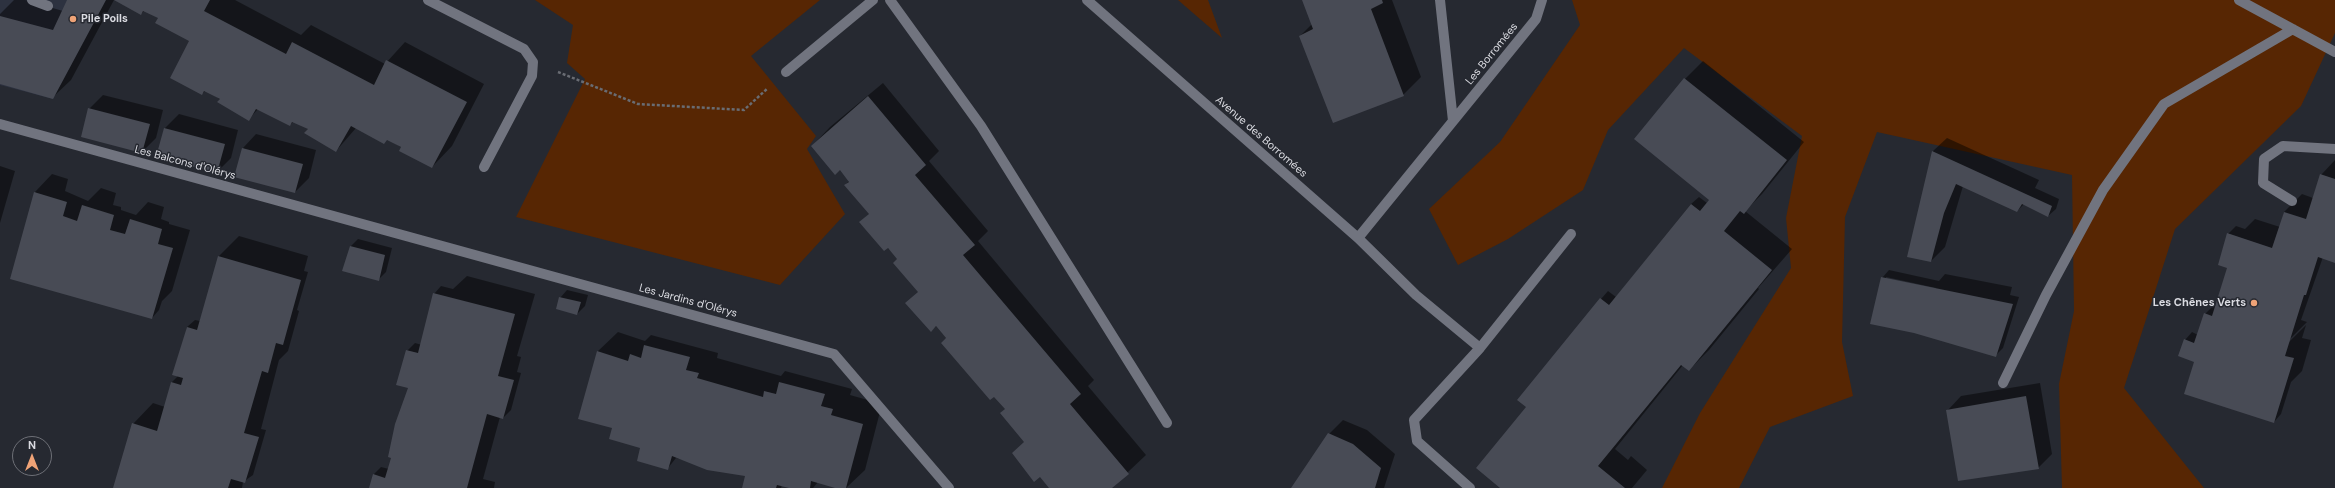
<!DOCTYPE html>
<meta charset="utf-8">
<style>
body{margin:0}
#map{position:relative;width:2335px;height:488px;overflow:hidden;background:#262931;font-family:"DM Sans",sans-serif}
canvas{display:block}
.north{position:absolute;left:12px;top:436px;width:40px;height:40px;box-sizing:border-box;background:#262931;border:1px solid #6e7077;border-radius:50%;rotate:0deg;font-size:11px;font-weight:700;line-height:16px;text-align:center;color:#dadbe1}
.north::after{content:'';display:block;margin:auto;width:14px;height:18px;background:#efa377;clip-path:polygon(50% 0,100% 100%,50% 72%,0 100%)}
</style>
<div id="map">
<canvas width="2335" height="488"></canvas>
<div class="north">N</div>
</div>
<script>
const c = document.querySelector('canvas').getContext('2d');
c.lineJoin = 'round';
function fill(path, color) {
  c.fillStyle = color;
  c.fill(path, 'evenodd');
}
function stroke(path, color, width, dash) {
  c.strokeStyle = color;
  c.lineWidth = width;
  c.lineCap = dash ? 'butt' : 'round';
  c.setLineDash(dash || []);
  c.stroke(path);
}
function label(font, color, halo, rows, align = 'center') {
  c.font = font + ' "DM Sans",sans-serif';
  c.lineWidth = 3;
  c.setLineDash([]);
  c.textBaseline = 'middle';
  c.strokeStyle = halo;
  c.fillStyle = color;
  for (const [text, x, y, turn = 0] of rows) {
    c.save();
    c.translate(x, y);
    c.rotate((+turn || 0) * Math.PI / 180);
    c.textAlign = isNaN(turn) ? turn : align;
    if (halo) c.strokeText(text, 0, 0);
    c.fillText(text, 0, 0);
    c.restore();
  }
}
fill(new Path2D(`
 M0,0H106L53,99L0,85Z`), '#2d3240');
fill(new Path2D(`
 M535,0H820L751,56L816,136L807,149L845,214L780,285L516,217L585,79L567,63L573,25Z
 M1178,0H1208L1222,38Z
 M1572,0H2335V33L2301,106L2175,229L2124,388L2204,488H2062L2059,384L2074,311L2072,175L1877,132L1845,217L1842,342L1853,396L1770,427L1739,488H1662L1700,413L1791,268L1786,218L1802,136L1684,48L1608,130L1583,190L1508,239L1458,265L1429,209L1500,142L1580,25Z`), '#572603');
fill(new Path2D(`
 M14,0H25L63,11L69,0H114L71,80L53,97L0,83V14Z
 M116,0H235L301,35L311,25L385,64L405,42L484,84L452,146L432,167L388,139L356,128L336,151L309,129L294,121L290,125L258,109L249,119L206,90L202,94L193,37L145,10L141,14Z
 M1303,0H1392L1421,77L1403,95L1300,36L1312,24Z
 M1703,61L1804,142L1762,194L1745,211L1792,249L1758,288L1759,289L1709,350L1689,370L1683,365L1615,449L1628,460L1631,456L1647,470L1632,488H1502L1530,404L1601,299L1608,291L1616,297L1691,204L1699,197L1707,203L1710,200L1636,139L1685,79Z
 M883,83L939,151L929,161L988,231L978,241L1094,380L1088,386L1146,455L1111,488H1051L1006,409L936,326L931,331L919,292L899,258L860,223L870,214L845,185L850,180L840,169L812,146L830,127Z
 M103,95L163,110L156,138L142,152L89,109Z
 M179,114L238,130L231,158L217,172L157,156L165,128Z
 M256,134L316,150L309,178L295,192L243,148Z
 M1947,138L2039,180L2035,188L2059,199L2056,209L2048,216L2024,204L2017,211L1963,186L1945,247L1931,261L1908,256L1933,151Z
 M2335,160V262L2323,257L2301,320L2307,322L2286,343L2287,344L2306,325L2302,338L2311,340L2302,371L2291,382L2281,414L2274,422L2196,361L2185,340L2192,332L2198,335L2205,314L2218,301L2228,267V234L2236,226L2245,229L2255,219L2280,227L2284,212L2302,194L2313,198L2321,175Z
 M0,166L15,171L0,223Z
 M52,174L68,179L65,191L88,201L101,188L116,193L113,205L121,207V210L136,215L148,202L164,207L161,219L169,222V224L190,230L172,291L162,301L159,310L152,318L35,192Z
 M239,236L308,256L304,271L308,272L297,310L299,311L288,351L279,360L261,429L266,430L253,475L243,482L242,488H114L133,424L153,403L165,407L171,383L178,376L187,327L195,320L200,321L219,256Z
 M358,239L392,248L386,272L378,280L350,247Z
 M1889,270L1939,281L1945,274L2012,287L2010,295L2019,297L2003,348L1995,356L1882,278ZM1886,277L1936,288L1935,290L1886,279Z
 M467,276L535,294L517,356L521,357L517,372L521,373L511,410L503,418L500,417L483,479L495,482L494,488H370L374,474L381,467L389,469L392,457L409,390L407,351L415,343L422,345L434,294L441,286L453,289Z
 M567,290L588,295L585,306L577,314L560,298Z
 M618,332L645,341L651,335L718,353L717,358L781,376L785,371L852,389L850,395L882,404L865,470L846,488L818,482L813,488H793L782,485L781,488H743L746,475L676,458L668,468L613,427L597,352Z
 M2040,383L2052,454L2038,468L1948,410L1961,396Z
 M1343,420L1367,430L1395,454L1384,488H1292L1329,434Z`), '#0007');
fill(new Path2D(`
 M67,0H106L53,99L0,84V16L53,30Z
 M114,0H210L204,11L286,54L292,42L374,85L386,60L467,102L432,168L399,151L401,147L387,140L384,144L351,126L336,152L304,133L308,129L292,122L290,126L256,109L249,121L217,102L220,99L204,91L202,95L170,78L189,41L155,23L158,18L143,11L141,15Z
 M1302,0H1382L1383,3L1371,9L1404,96L1333,123L1299,36L1313,29Z
 M1684,78L1787,160L1744,214L1740,211L1724,231L1772,270L1689,371L1681,365L1598,466L1625,488H1500L1476,468L1526,407L1517,400L1600,298L1609,305L1691,204L1700,211L1709,200L1634,139Z
 M868,96L926,165L915,175L975,245L963,255L1081,394L1070,404L1129,474L1112,488H1049L1040,477L1034,482L1012,453L1024,442L1000,413L1005,409L994,397L990,400L941,343L946,338L936,326L931,332L905,303L918,292L893,263L897,259L888,248L884,251L859,222L869,214L844,185L849,182L840,170L835,175L811,146Z
 M88,108L150,124L142,153L81,137Z
 M164,128L225,144L217,173L156,157Z
 M242,148L303,164L295,193L234,177Z
 M1932,151L2052,206L2048,217L2022,204L2017,212L1956,184L1944,213L1931,262L1907,257Z
 M2320,174L2335,179V263L2318,257L2306,295H2304L2285,356L2294,358L2274,423L2184,394L2194,362L2178,356L2184,339L2194,343L2204,313L2212,316L2227,268L2218,265L2227,233L2272,248L2284,212L2306,219Z
 M34,192L67,202L63,216L77,221L82,205L114,215L110,230L125,234L130,219L162,229L158,244L173,248L152,319L10,279Z
 M350,246L385,255L379,281L342,271Z
 M218,256L301,280L283,345L276,343L268,373L262,371L244,433L259,437L245,483L231,479L228,488H113L132,423L157,431L171,382L181,385L183,378L172,375L187,327L197,330Z
 M1881,277L2013,304L1996,357L1914,333L1870,324Z
 M433,293L515,314L498,376L514,380L503,419L487,414L467,488H369L373,474L385,478L391,458L388,457L395,424L408,388L396,385L406,350L418,353Z
 M559,297L581,302L577,315L556,309Z
 M644,345L690,357L686,370L699,373L697,378L763,397L764,391L776,394L779,382L825,394L821,406L833,409L831,415L863,424L846,488H835L811,481L810,488H789L777,485L776,488H742L745,476L707,470L672,456L668,470L637,461L640,448L609,439L612,428L578,419L597,351L628,361L630,354L641,358Z
 M2026,396L2039,469L1958,481L1946,410Z
 M1328,433L1353,444L1381,468L1375,488H1291Z`), '#484b55');
stroke(new Path2D(`
 M558,72L638,104L744,110L768,88`), '#696c73', 2.5, [3, 2]);
stroke(new Path2D(`
 M32,0L48,6
 M428,0L524,49L533,62L532,76L484,167
 M890,0L981,126L1167,423
 M1087,0L1358,238L1416,295L1480,348
 M1440,0L1453,121
 M2239,0L2335,52
 M786,72L873,0
 M0,124L834,354L949,488
 M2292,201L2263,183L2264,159L2283,146L2335,149
 M1358,238L1536,19L1542,0
 M2003,383L2046,295L2103,190L2164,104L2293,29
 M1470,488L1417,441L1414,420L1480,348L1571,234`), '#71747f', 10);
for (const [x, y, r, color] of [
 [73,19,4,"#efa377"],
 [2254,303,4,"#efa377"]
]) {
  const dot = new Path2D();
  dot.arc(x, y, r, 0, 2 * Math.PI);
  c.fillStyle = color;
  c.fill(dot);
  stroke(dot, '#262931', 1.5);
}
label('bold 11px', '#dadbe1', '#262931', [
 ["Pile Poils",81,19],
 ["Les Chênes Verts",2246,303,"right"]
], 'left');
label('11px', '#dadbe1', '#262931', [
 ["Les Borromées",1492,54,-51],
 ["Avenue des Borromées",1261,137,41],
 ["Les Balcons d'Olérys",185,163,15],
 ["Les Jardins d'Olérys",688,301,15]
]);
</script>
